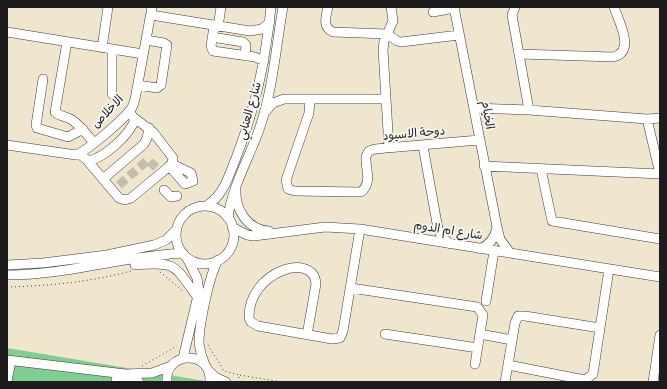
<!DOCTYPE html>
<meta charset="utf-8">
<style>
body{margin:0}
#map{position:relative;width:667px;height:389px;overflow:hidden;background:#f0e5cd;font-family:Itim,sans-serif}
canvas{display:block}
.frame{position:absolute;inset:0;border:8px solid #1c1c1c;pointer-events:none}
</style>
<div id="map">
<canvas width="667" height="389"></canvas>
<div class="frame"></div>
</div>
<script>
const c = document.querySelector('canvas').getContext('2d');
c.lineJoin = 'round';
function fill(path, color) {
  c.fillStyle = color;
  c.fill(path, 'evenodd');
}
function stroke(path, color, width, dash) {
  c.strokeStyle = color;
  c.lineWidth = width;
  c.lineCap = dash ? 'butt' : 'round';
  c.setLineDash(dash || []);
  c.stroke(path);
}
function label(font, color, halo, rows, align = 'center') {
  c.font = font + ' Itim,"Playpen Sans Arabic",sans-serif';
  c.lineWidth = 3.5;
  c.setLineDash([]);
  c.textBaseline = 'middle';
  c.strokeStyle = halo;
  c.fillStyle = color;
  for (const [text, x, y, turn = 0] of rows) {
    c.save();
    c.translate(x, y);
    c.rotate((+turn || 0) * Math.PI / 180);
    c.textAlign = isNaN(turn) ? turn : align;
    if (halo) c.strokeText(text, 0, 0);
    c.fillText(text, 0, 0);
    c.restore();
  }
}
fill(new Path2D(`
 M7,348L211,382H7Z`), '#7ece8f');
stroke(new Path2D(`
 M119,185L148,160L159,170`), '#c6bdaa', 9, [9, 4.5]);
const minor = new Path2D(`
 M328,7C326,17 322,27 333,32L387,34L397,41L401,42L459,35
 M454,7L497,227L500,239L510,253
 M515,7L512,15L529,110
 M433,12L454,8
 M151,15L250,31L262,29L270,22
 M214,26L211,46L213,51L255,57L264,61
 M218,27L221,7
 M7,32L143,54
 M212,37L243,42L246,45L245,56
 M67,42L55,112C60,117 67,116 72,120C81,126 87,135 94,143
 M102,48L108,7
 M520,54L613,57C636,52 619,22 614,7
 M43,79L36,125L37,128L68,137L83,129
 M138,85L157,88L161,85L167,45L164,43L146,40
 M112,94V49
 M310,100L309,113L286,180L288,189L295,191L361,192C373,182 365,169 366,156L369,151L375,149L479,140
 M474,108L529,110L647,119L660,118
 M266,111L273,103L284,99H386
 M647,119L660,174
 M7,145L76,155C88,150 123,120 131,109C134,105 135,100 136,94L152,7
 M423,146L438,229L442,237L450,244
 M389,148L383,50L384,41L393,21L391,7
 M79,154L86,159L119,198L125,200L131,198L172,164L173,158L153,132L133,117L129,111
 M88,161C104,158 130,135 135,119
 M169,166L185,184L193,181L191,173L172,164
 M484,166L660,174
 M541,169L552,221L660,239
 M103,179L144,144L147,138L149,128
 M164,190L171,197L177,196
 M236,190C235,210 248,230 269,231
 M206,206C224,195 228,177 236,158C256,106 265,63 271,7
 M176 235a29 29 0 1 1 58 0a29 29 0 1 1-58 0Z
 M228,218C232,186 250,157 260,127C273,88 276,47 283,7
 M232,227L247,235L254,236L325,227L360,229L660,277
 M480,249C490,245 495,238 497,227
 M7,265L43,263L107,255L154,245L166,240L177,229
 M135,265C177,261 174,265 198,298
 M7,275C67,275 124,256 183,253
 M351,288L477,307L483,315L475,364
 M486,301L494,251
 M385,334L478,348
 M480,334L512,340
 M307,335L316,284C314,251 248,271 249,318L251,322L258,326L332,339L340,338L343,331L360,229
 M183,358L199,291L197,278L187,258
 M7,360L125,374L152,373L171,366
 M205,365C202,358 200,351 199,343C199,325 209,276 218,260
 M508,365L585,380L593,374L609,269
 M209,371L215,377L226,382
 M116,379L139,382
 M7,381L11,361
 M167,382C164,351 212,349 210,382
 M505,382L515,323L518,316H525L600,328
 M653,382L660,335`);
stroke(minor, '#3c3a37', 10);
stroke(new Path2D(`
 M160,272L183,291
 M7,287C49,286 90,282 131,271
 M208,345L224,371L239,375
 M142,366L177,346
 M239,382V375L282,382`), '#3c3a37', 1, [1, 3]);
stroke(minor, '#fff', 9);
label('12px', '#1c1c1c', '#f6f6f2', [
 ["شارع العنابي",250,111,-74],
 ["الاخلاص",108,112,-46],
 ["الخيام",487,115,80],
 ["دوحة الاسيود",414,134,-5],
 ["شارع ام الدوم",448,231,9]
]);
</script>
